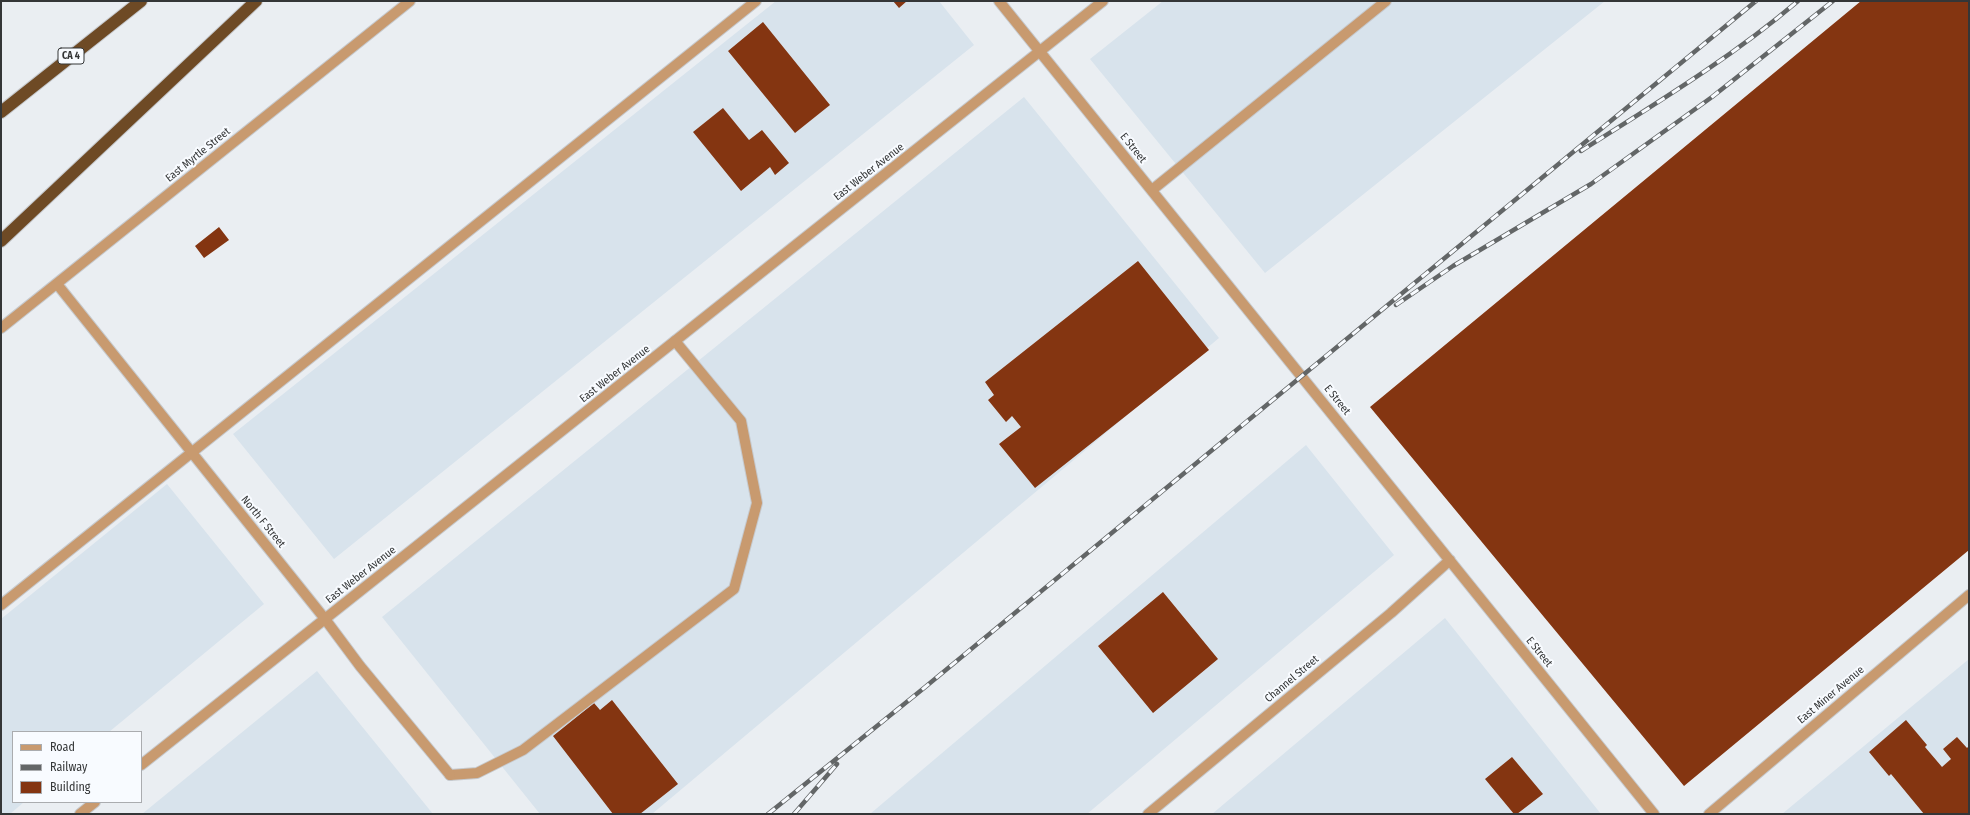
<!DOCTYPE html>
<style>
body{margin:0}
#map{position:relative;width:1970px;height:815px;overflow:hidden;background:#eaeef2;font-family:"Fira Sans Condensed",sans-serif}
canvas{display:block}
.frame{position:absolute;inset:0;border:2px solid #343637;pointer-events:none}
.legend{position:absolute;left:12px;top:731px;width:130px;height:72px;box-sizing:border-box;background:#f8fbff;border:1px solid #aaacaf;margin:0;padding:5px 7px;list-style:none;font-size:12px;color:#343637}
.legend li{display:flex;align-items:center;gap:8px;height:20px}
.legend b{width:20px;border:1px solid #aaacaf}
</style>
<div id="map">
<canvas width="1970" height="815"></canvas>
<div class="frame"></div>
<ul class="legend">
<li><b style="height:5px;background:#c89a6f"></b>Road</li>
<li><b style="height:5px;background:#636667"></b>Railway</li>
<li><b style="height:11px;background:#843511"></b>Building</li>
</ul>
</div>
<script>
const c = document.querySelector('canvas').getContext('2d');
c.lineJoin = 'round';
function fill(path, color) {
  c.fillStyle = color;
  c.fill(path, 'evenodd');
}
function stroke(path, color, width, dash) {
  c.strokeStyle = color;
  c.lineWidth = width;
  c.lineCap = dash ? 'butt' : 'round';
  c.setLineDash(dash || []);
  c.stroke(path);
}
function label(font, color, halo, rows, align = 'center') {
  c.font = font + ' "Fira Sans Condensed",sans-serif';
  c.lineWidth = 4;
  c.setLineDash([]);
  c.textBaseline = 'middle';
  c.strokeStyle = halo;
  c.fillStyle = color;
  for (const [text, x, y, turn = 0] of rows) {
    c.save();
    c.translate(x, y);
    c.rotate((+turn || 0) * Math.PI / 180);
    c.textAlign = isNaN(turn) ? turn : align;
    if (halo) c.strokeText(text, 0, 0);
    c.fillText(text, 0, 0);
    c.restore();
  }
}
fill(new Path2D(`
 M776,1H939L974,45L334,559L233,434Z
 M1163,1H1605L1265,273L1090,59Z
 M1024,97L1219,338L652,814H540L382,617Z
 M1306,445L1394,555L1087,814H870Z
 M167,484L264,604L109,732H13V802H24L10,814H1V619Z
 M1445,618L1601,814H1212Z
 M1969,659V814H1782Z
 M317,671L433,814H142Z`), '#d8e3ec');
fill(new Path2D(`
 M893,1H907L899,8Z
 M1861,1H1969V550L1684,786L1370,407Z
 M763,22L830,105L795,133L728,51Z
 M723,108L749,140L762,130L789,163L775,175L770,167L741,191L693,132Z
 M219,227L229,240L204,258L195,246Z
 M1138,261L1209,350L1035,488L999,444L1021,427L1012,416L1006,422L988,400L994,395L985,382Z
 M1163,592L1218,659L1153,713L1098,646Z
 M612,700L678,784L640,814H613L553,736L594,703L600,710Z
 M1906,720L1927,745L1925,747L1942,767L1951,759L1943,749L1957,737L1967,748L1969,746V814H1924L1891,774L1889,776L1869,752Z
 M1512,757L1543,794L1517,814H1514L1485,779Z`), '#843511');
const service = new Path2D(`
 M1152,190L1386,1
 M1,605L756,1
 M450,775L477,773L523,750L734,589L757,503L741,421L675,341`);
const minor = new Path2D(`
 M999,1L1654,814
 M57,284L325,619L360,666L450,775
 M1,328L410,1
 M141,765L1103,1
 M80,814L95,802
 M1148,814L1391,613L1450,560`);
const tertiary = new Path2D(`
 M1709,814L1969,595`);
const motorway = new Path2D(`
 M1,112L141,1
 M1,241L256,1`);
stroke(service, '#c6c9cd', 12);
stroke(minor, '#c6c9cd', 12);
stroke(tertiary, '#c6c9cd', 12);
stroke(motorway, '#c6c9cd', 14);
stroke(service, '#c89a6f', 10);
stroke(minor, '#c89a6f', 10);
stroke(tertiary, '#c89a6f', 10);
stroke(motorway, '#6e4a25', 12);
const rail = new Path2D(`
 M1581,151C1655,104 1731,58 1798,1
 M1396,305L1453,266L1591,184L1712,97L1833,1
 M768,814L924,688L1756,1
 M794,814L837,764`);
stroke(rail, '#636667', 4.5);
stroke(rail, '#f8fbff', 3, [9]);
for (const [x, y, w] of [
 [71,56,26]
]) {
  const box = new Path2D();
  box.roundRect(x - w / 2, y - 8, w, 16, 3);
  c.fillStyle = '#f8fbff';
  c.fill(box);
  stroke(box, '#343637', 1);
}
label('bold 10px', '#343637', null, [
 ["CA 4",71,56]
]);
label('11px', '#343637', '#f8fbff', [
 ["E Street",1133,148,51],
 ["East Myrtle Street",198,155,-39],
 ["East Weber Avenue",869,172,-38],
 ["East Weber Avenue",615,374,-38],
 ["E Street",1337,400,51],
 ["North F Street",263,522,51],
 ["East Weber Avenue",361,575,-38],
 ["E Street",1539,652,51],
 ["Channel Street",1292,679,-40],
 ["East Miner Avenue",1831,695,-40]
]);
</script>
